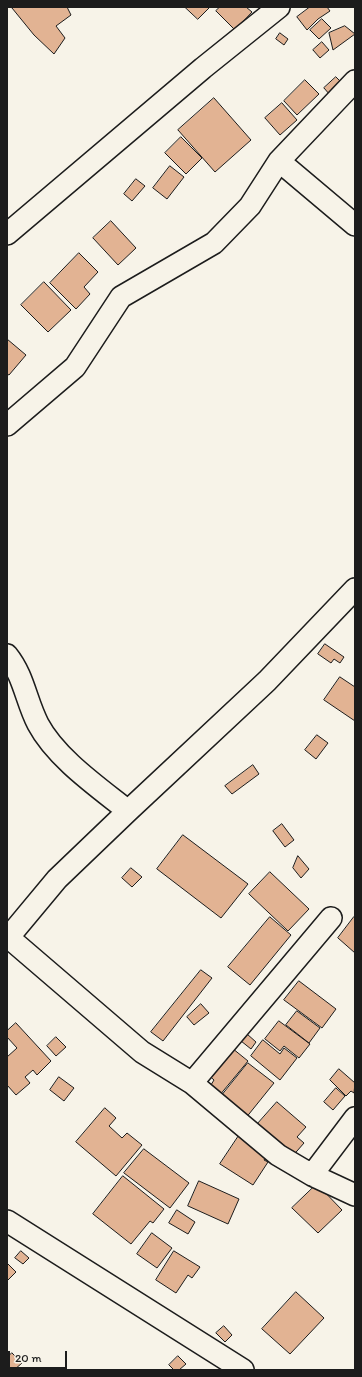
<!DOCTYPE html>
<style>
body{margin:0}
#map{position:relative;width:362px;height:1377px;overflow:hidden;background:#f7f3e8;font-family:Itim,sans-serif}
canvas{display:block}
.frame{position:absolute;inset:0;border:8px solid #1c1c1c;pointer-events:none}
.scale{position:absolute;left:8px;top:1351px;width:59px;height:18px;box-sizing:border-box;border:2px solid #1c1c1c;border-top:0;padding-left:5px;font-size:12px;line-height:14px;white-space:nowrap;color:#1c1c1c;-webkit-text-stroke:3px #f7f3e8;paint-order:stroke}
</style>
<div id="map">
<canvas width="362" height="1377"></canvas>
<div class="frame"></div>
<div class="scale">20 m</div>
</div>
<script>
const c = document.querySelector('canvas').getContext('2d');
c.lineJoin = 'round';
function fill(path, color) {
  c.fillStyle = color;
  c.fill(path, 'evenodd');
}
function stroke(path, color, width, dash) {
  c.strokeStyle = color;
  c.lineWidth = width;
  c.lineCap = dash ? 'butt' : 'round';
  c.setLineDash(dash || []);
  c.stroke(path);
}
const building = new Path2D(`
 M13,7H67L71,15L56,26L65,38L54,54L34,35L12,8Z
 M185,7H210L198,19Z
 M220,7H246L252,12L235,30L216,11Z
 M310,7H327L330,11L318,19L307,30L297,17Z
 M322,19L331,28L319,39L310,30Z
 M345,26L355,34L333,50L329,33Z
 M280,33L288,39L284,45L276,39Z
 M322,42L329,50L320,58L313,50Z
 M336,77L342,83L330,95L324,88Z
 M305,80L319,94L297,115L284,101Z
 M214,98L251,140L215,172L178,130Z
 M282,103L297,120L280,135L265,118Z
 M181,137L202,158L186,174L165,153Z
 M170,166L184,177L167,199L153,188Z
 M136,179L145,186L132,201L124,194Z
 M111,221L136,248L118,265L93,238Z
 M79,253L98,272L84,287L90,294L76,309L50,283Z
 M44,282L71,310L48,332L21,305Z
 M7,339L26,355L9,375L7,374Z
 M325,644L344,657L340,663L334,659L331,663L318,654Z
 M340,677L355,687V721L324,700Z
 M317,735L328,743L316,759L305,750Z
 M253,765L259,774L232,794L225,786Z
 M282,824L294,840L285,847L273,831Z
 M183,835L248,884L221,918L157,869Z
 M298,856L309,869L301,878L293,868Z
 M131,868L142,877L132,887L122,878Z
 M270,872L309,909L288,931L249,894Z
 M270,917L291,935L250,985L228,967Z
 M354,917L355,918V953L338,938Z
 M201,970L212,978L163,1041L151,1032Z
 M299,981L336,1009L322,1028L284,1000Z
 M201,1004L209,1013L194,1025L187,1017Z
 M297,1011L320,1028L309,1043L286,1025Z
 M279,1021L310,1044L299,1058L284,1046L280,1051L265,1039Z
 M16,1023L51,1061L37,1075L33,1070L25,1077L30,1083L16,1095L7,1085V1057L17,1048L7,1037V1031Z
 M247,1034L256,1042L251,1049L241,1041Z
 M56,1037L66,1047L56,1056L47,1046Z
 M263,1040L280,1054L284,1048L297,1058L280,1080L251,1056Z
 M227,1044L248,1061L219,1096L209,1088L214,1080L205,1072Z
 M248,1063L274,1083L245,1119L219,1099Z
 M339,1069L355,1083L354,1093L351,1091L346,1096L330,1080Z
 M59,1077L74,1088L64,1101L50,1090Z
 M336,1088L345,1096L333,1110L324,1102Z
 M277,1102L306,1127L297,1137L304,1143L290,1159L254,1128Z
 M105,1108L116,1118L109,1126L122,1138L127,1133L142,1145L116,1176L76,1142Z
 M240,1134L269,1152L264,1160L268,1162L253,1185L220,1164Z
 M144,1149L189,1183L170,1208L124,1173Z
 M123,1176L164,1209L153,1223L150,1221L131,1244L93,1214Z
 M199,1181L239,1199L228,1224L188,1206Z
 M317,1184L342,1210L318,1233L292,1208Z
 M177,1210L195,1222L188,1234L169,1223Z
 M152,1233L172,1248L157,1268L137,1254Z
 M21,1251L29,1258L23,1264L15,1258Z
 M174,1251L200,1267L192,1278L188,1275L176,1293L156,1280Z
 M7,1263L16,1272L7,1281Z
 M296,1292L324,1318L290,1354L262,1329Z
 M224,1326L232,1335L225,1342L216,1333Z
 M12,1353L22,1363L14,1370L7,1366V1358Z
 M178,1356L186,1364L179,1370H174L169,1365Z`);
fill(building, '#e2b393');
stroke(building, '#1c1c1c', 1);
const street = new Path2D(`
 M279,161L355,225
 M7,234L203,68L279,7
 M7,425L75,367L121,297L214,243L250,206L279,161L355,81
 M7,655C24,676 26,701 38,724C56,758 98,787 128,811
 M8,937L142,1052L192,1083L278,1155L312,1175L355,1195
 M7,939L57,879L128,811L267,681L355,589
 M192,1083L331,918
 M312,1175L355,1118
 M7,1221L243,1370`);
stroke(street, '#1c1c1c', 24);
stroke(street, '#f7f3e8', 21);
</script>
